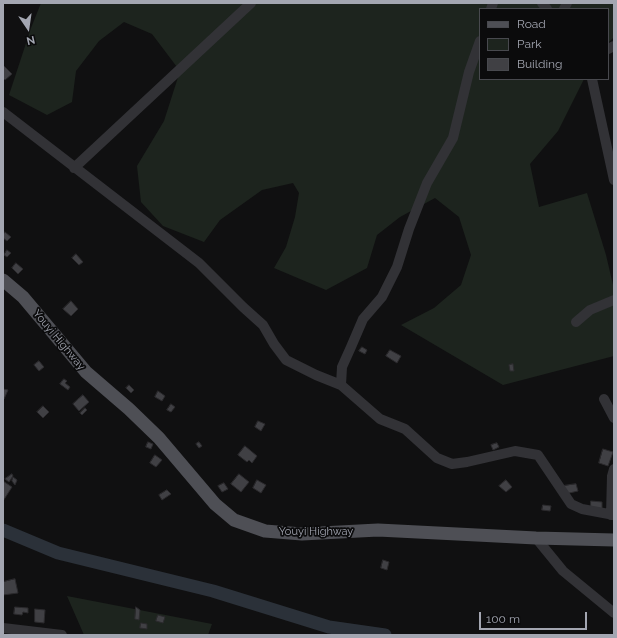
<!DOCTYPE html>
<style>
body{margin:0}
#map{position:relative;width:617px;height:638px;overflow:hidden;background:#101011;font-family:Raleway,sans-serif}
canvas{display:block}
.frame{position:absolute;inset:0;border:4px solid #a3a6b1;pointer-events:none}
.legend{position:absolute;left:479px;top:8px;width:130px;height:72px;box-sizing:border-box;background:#0b0b0c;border:1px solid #48494e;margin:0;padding:5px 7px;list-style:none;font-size:12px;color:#a3a6b1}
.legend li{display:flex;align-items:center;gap:8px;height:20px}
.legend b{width:20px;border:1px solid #48494e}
.north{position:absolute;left:8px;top:8px;width:40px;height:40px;-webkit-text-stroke:3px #0b0b0c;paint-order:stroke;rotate:167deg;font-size:11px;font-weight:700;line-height:16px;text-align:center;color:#a3a6b1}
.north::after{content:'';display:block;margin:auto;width:14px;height:18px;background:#a3a6b1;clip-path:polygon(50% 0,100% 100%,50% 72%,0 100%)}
.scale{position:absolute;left:479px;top:612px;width:108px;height:18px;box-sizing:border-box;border:2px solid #a3a6b1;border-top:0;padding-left:5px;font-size:12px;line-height:14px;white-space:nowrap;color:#a3a6b1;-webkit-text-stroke:3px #0b0b0c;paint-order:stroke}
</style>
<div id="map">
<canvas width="617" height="638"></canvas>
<div class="frame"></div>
<ul class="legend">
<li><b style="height:5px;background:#4e4f55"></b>Road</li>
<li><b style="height:11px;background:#1d241e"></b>Park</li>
<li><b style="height:11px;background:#404044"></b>Building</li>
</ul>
<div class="north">N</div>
<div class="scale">100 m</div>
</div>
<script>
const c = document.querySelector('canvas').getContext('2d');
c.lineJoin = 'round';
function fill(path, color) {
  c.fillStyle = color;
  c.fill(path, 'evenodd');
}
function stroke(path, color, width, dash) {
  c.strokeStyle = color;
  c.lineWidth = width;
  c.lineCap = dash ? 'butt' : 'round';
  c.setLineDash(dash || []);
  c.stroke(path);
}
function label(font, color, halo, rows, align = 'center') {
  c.font = font + ' Raleway,sans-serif';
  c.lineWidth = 3.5;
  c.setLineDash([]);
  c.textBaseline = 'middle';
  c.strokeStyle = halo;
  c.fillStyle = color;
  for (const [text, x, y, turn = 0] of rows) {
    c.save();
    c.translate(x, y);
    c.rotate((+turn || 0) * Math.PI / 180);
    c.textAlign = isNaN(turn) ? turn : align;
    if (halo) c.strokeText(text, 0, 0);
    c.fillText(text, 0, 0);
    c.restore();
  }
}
fill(new Path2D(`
 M41,3H614V37L608,43V9H480V79H584L558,131L530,164L539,207L587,193L606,255L614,289V356L503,385L401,325L434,308L461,285L471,255L459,217L435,198L400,217L377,235L367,268L326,290L274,268L286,247L295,217L299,193L293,183L262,190L220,220L204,242L163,226L141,202L137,166L164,121L180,71L152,34L124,22L99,41L76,71L72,102L47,115L9,95L31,28Z
 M67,596L212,624L208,635H84Z`), '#1d241e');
stroke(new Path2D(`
 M3,530L58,553L213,591L329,627L385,635`), '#2b3139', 13);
const building = new Path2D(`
 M3,65L12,74L5,80L3,78Z
 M5,232L11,237L7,241L3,238V235Z
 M7,250L11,253L7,257L4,255Z
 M76,254L83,262L79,265L72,258Z
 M16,263L23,269L18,274L12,268Z
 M71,301L78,309L71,316L63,309Z
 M362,347L367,350L365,354L359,351Z
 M390,350L401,356L397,363L386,356Z
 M39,361L44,367L39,371L34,365Z
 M513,364L514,371H510L509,365Z
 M64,379L67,381L65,383L70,387L68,390L60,384Z
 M129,385L134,390L131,393L126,388Z
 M3,389L8,390L4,399H3Z
 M158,391L165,396L162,401L155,397Z
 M83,395L89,402L79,411L73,404Z
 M171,404L175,407L171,412L167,410Z
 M43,406L49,412L43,418L37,412Z
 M85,408L87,410L82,415L80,413Z
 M258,421L265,424L261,431L255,427Z
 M148,442L153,444L151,449L146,447Z
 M199,442L202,446L199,448L196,444Z
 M497,443L499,447L493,450L491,445Z
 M245,446L257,456L252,463L249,460L247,462L238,455Z
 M603,449L613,452L608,466L599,463Z
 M155,455L162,460L156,467L150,463Z
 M12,474L13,476L9,482L5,479Z
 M239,474L249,482L241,492L231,484Z
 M13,477L17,480L15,485L12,481Z
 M257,480L266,485L261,493L253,488Z
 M506,480L512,487L506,492L499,486Z
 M3,481L12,487L3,501Z
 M224,483L228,489L222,492L218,486Z
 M576,484L578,491L565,494L563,486Z
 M167,490L171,494L162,500L159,495Z
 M591,501L602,502V511L591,510Z
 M543,505L551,506L550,511L542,510Z
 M383,560L389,562L387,570L381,568Z
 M15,579L18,593L3,595V582Z
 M15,607L28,608V613L23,612L22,615L14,614Z
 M136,607L140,610L139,620L135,619Z
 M35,609L45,610L44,623L35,622Z
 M158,615L165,617L163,623L156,621Z
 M141,623L147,624V629L140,628Z`);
fill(building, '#404044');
stroke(building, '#2b2a2d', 1);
stroke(new Path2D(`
 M542,3L547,9
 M491,9L493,3
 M564,9L567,3
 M608,49L614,46
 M592,79L614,180
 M3,112L199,263L243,307L263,325L274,344L286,360L316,375L341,385L380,419L405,429L437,458L452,464L467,462L515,451L538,455L571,504L582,509L614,515
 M74,168L251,3
 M576,322L590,310L614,300
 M341,385L342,367L351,347L363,319L382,297L397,267L409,229L427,183L453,138L469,72L480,41
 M604,399L614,418
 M611,515L612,476L614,469
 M536,538L563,571L614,613
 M3,628L62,635`), '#323236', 10);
stroke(new Path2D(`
 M3,280L23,297L86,372L129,409L159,438L215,504L234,520L265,531L302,534L378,530L536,538L614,540`), '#4e4f55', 13);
label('11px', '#a3a6b1', '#0b0b0c', [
 ["Youyi Highway",59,340,50],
 ["Youyi Highway",316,532]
]);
</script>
